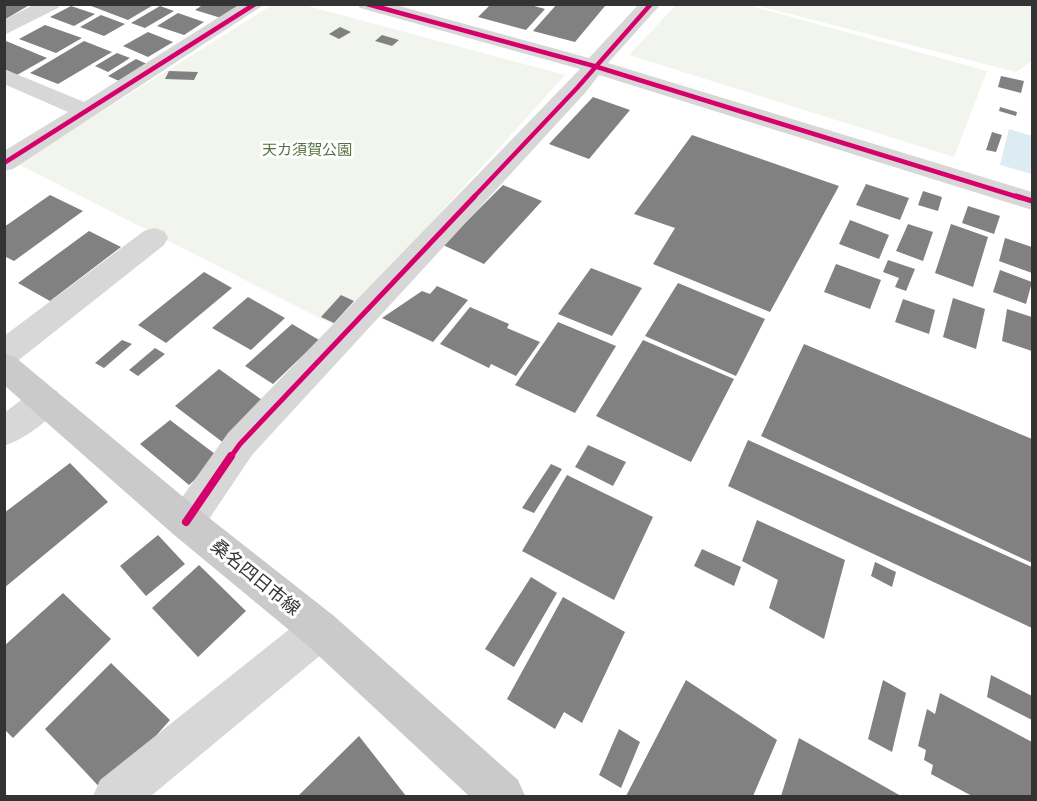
<!DOCTYPE html>
<meta charset="utf-8">
<style>
body{margin:0}
#map{position:relative;width:1037px;height:801px;overflow:hidden;background:#fff;font-family:"Open Sans",sans-serif}
canvas{display:block}
.frame{position:absolute;inset:0;border:6px solid #333;pointer-events:none}
</style>
<div id="map">
<canvas width="1037" height="801"></canvas>
<div class="frame"></div>
</div>
<script>
const c = document.querySelector('canvas').getContext('2d');
c.lineJoin = 'round';
function fill(path, color) {
  c.fillStyle = color;
  c.fill(path, 'evenodd');
}
function stroke(path, color, width, dash) {
  c.strokeStyle = color;
  c.lineWidth = width;
  c.lineCap = dash ? 'butt' : 'round';
  c.setLineDash(dash || []);
  c.stroke(path);
}
function label(font, color, halo, rows, align = 'center') {
  c.font = font + ' "Open Sans","Noto Sans JP",sans-serif';
  c.lineWidth = 6;
  c.setLineDash([]);
  c.textBaseline = 'middle';
  c.strokeStyle = halo;
  c.fillStyle = color;
  for (const [text, x, y, turn = 0] of rows) {
    c.save();
    c.translate(x, y);
    c.rotate((+turn || 0) * Math.PI / 180);
    c.textAlign = isNaN(turn) ? turn : align;
    if (halo) c.strokeText(text, 0, 0);
    c.fillText(text, 0, 0);
    c.restore();
  }
}
fill(new Path2D(`
 M744,4L987,71L954,157L629,55L676,5Z
 M272,5H304L565,75L337,327L18,164Z
 M755,5H1032V61L1016,72Z`), '#f1f5ed');
fill(new Path2D(`
 M1009,129L1032,136V174L1000,165Z`), '#ddebf3');
fill(new Path2D(`
 M4,4H31L4,20Z
 M86,4H155L128,20Z
 M204,4H241L221,18L195,10Z
 M491,4H527L545,9L526,30L478,17Z
 M557,4H598L605,6L575,42L533,31Z
 M71,6L95,14L74,26L50,17Z
 M160,6L174,11L145,28L131,23Z
 M178,13L204,22L184,35L157,26Z
 M101,15L125,24L104,36L80,27Z
 M45,25L82,38L56,53L19,39Z
 M340,27L351,32L339,39L329,34Z
 M148,32L173,42L148,57L123,46Z
 M382,35L399,40L392,46L375,41Z
 M6,41L47,58L17,75L4,69Z
 M84,41L112,52L58,84L30,73Z
 M117,53L130,58L108,72L95,66Z
 M136,59L147,64L119,81L108,76Z
 M169,71L198,72L194,80L165,79Z
 M1001,76L1024,81L1021,93L998,87Z
 M593,97L630,110L589,159L549,144Z
 M1000,107L1017,112L1016,116L999,111Z
 M992,132L1002,135L996,152L986,150Z
 M692,135L839,186L770,312L653,264L675,228L634,214Z
 M866,184L909,198L900,220L856,205Z
 M503,185L542,201L484,264L443,245Z
 M923,191L942,197L938,211L918,205Z
 M50,195L83,211L14,261L4,256V227Z
 M968,206L1000,216L994,234L962,223Z
 M850,220L889,235L879,259L839,244Z
 M908,224L933,232L923,261L896,251Z
 M951,224L988,237L973,287L935,273Z
 M89,231L121,247L50,301L18,283Z
 M1005,238L1032,247V273L999,261Z
 M888,260L915,269L906,291L895,287L899,278L883,272Z
 M836,264L881,280L870,309L824,292Z
 M591,268L642,288L612,336L558,314Z
 M1000,270L1032,282L1026,304L993,292Z
 M204,272L232,288L166,343L138,325Z
 M678,283L765,319L736,376L645,336Z
 M437,286L468,300L433,342L382,318L422,291L430,294Z
 M341,295L354,301L334,323L321,317Z
 M248,297L285,318L251,350L212,328Z
 M953,298L985,309L976,349L943,337Z
 M903,299L935,310L929,334L895,322Z
 M470,307L509,324L507,328L540,342L516,376L491,364L489,368L440,344Z
 M1007,309L1032,317V351L1002,341Z
 M558,322L616,346L575,413L515,385Z
 M292,324L319,340L273,384L245,366Z
 M122,340L132,344L104,368L95,363Z
 M643,340L734,379L691,462L596,416Z
 M804,344L1032,439V563L761,436Z
 M155,348L165,354L138,376L129,370Z
 M219,369L269,405L225,444L175,406Z
 M170,420L219,457L189,485L140,444Z
 M748,440L1032,567V628L728,486Z
 M588,445L626,462L613,486L575,467Z
 M70,463L108,502L4,588V513Z
 M551,464L562,469L534,513L522,508Z
 M567,475L653,517L614,600L522,551Z
 M757,520L845,560L824,639L769,608L778,580L742,561Z
 M158,535L185,564L146,596L120,566Z
 M702,549L741,567L734,586L694,566Z
 M875,562L896,572L892,587L871,576Z
 M199,565L246,611L198,657L152,608Z
 M531,577L557,593L514,667L485,649Z
 M63,593L111,639L13,738L4,729V646Z
 M563,597L625,632L582,723L564,712L555,729L507,699Z
 M111,663L170,720L105,793L45,729Z
 M991,675L1032,696V720L987,697Z
 M686,680L777,740L753,796H626Z
 M883,680L906,693L892,752L868,739Z
 M940,693L1032,742V796H972L931,774L933,765L924,760L926,750L918,746L927,709L935,714Z
 M619,729L640,742L621,788L599,775Z
 M359,736L406,796H298Z
 M799,738L901,796H781Z`), '#818181');
fill(new Path2D(`
 M35,4H61L58,8L4,35V20Z
 M240,4H265L13,169L4,171V151L68,112L4,84V69L84,102Z
 M357,4H392L589,58L639,4H661L608,63L1032,192V210L599,75L585,93L252,455L199,534L186,539L173,534L168,522L173,510L228,433L580,69L360,8Z
 M154,228L164,231L168,238L164,245L15,363L4,366V336L144,231Z
 M45,387L57,391L62,401C52,420 24,439 4,446V413L33,391Z
 M320,610L334,616L340,630L334,644L151,796H93L100,780L306,616Z`), '#d7d7d7');
fill(new Path2D(`
 M4,353L15,357L199,510L334,616L518,780L525,796H469L306,644L173,534L4,385Z`), '#cacaca');
stroke(new Path2D(`
 M367,4L594,66L1021,198
 M4,163L255,4
 M473,198L577,88L651,4`), '#d6006c', 4.5);
stroke(new Path2D(`
 M1016,196L1032,201
 M230,458L240,444L475,196`), '#d6006c', 5);
stroke(new Path2D(`
 M186,522L231,456`), '#d6006c', 8);
label('15px', '#56703f', '#fff', [
 ["天カ須賀公園",307,151]
]);
label('18px', '#333', '#fff', [
 ["桑名四日市線",255,578,39]
]);
</script>
